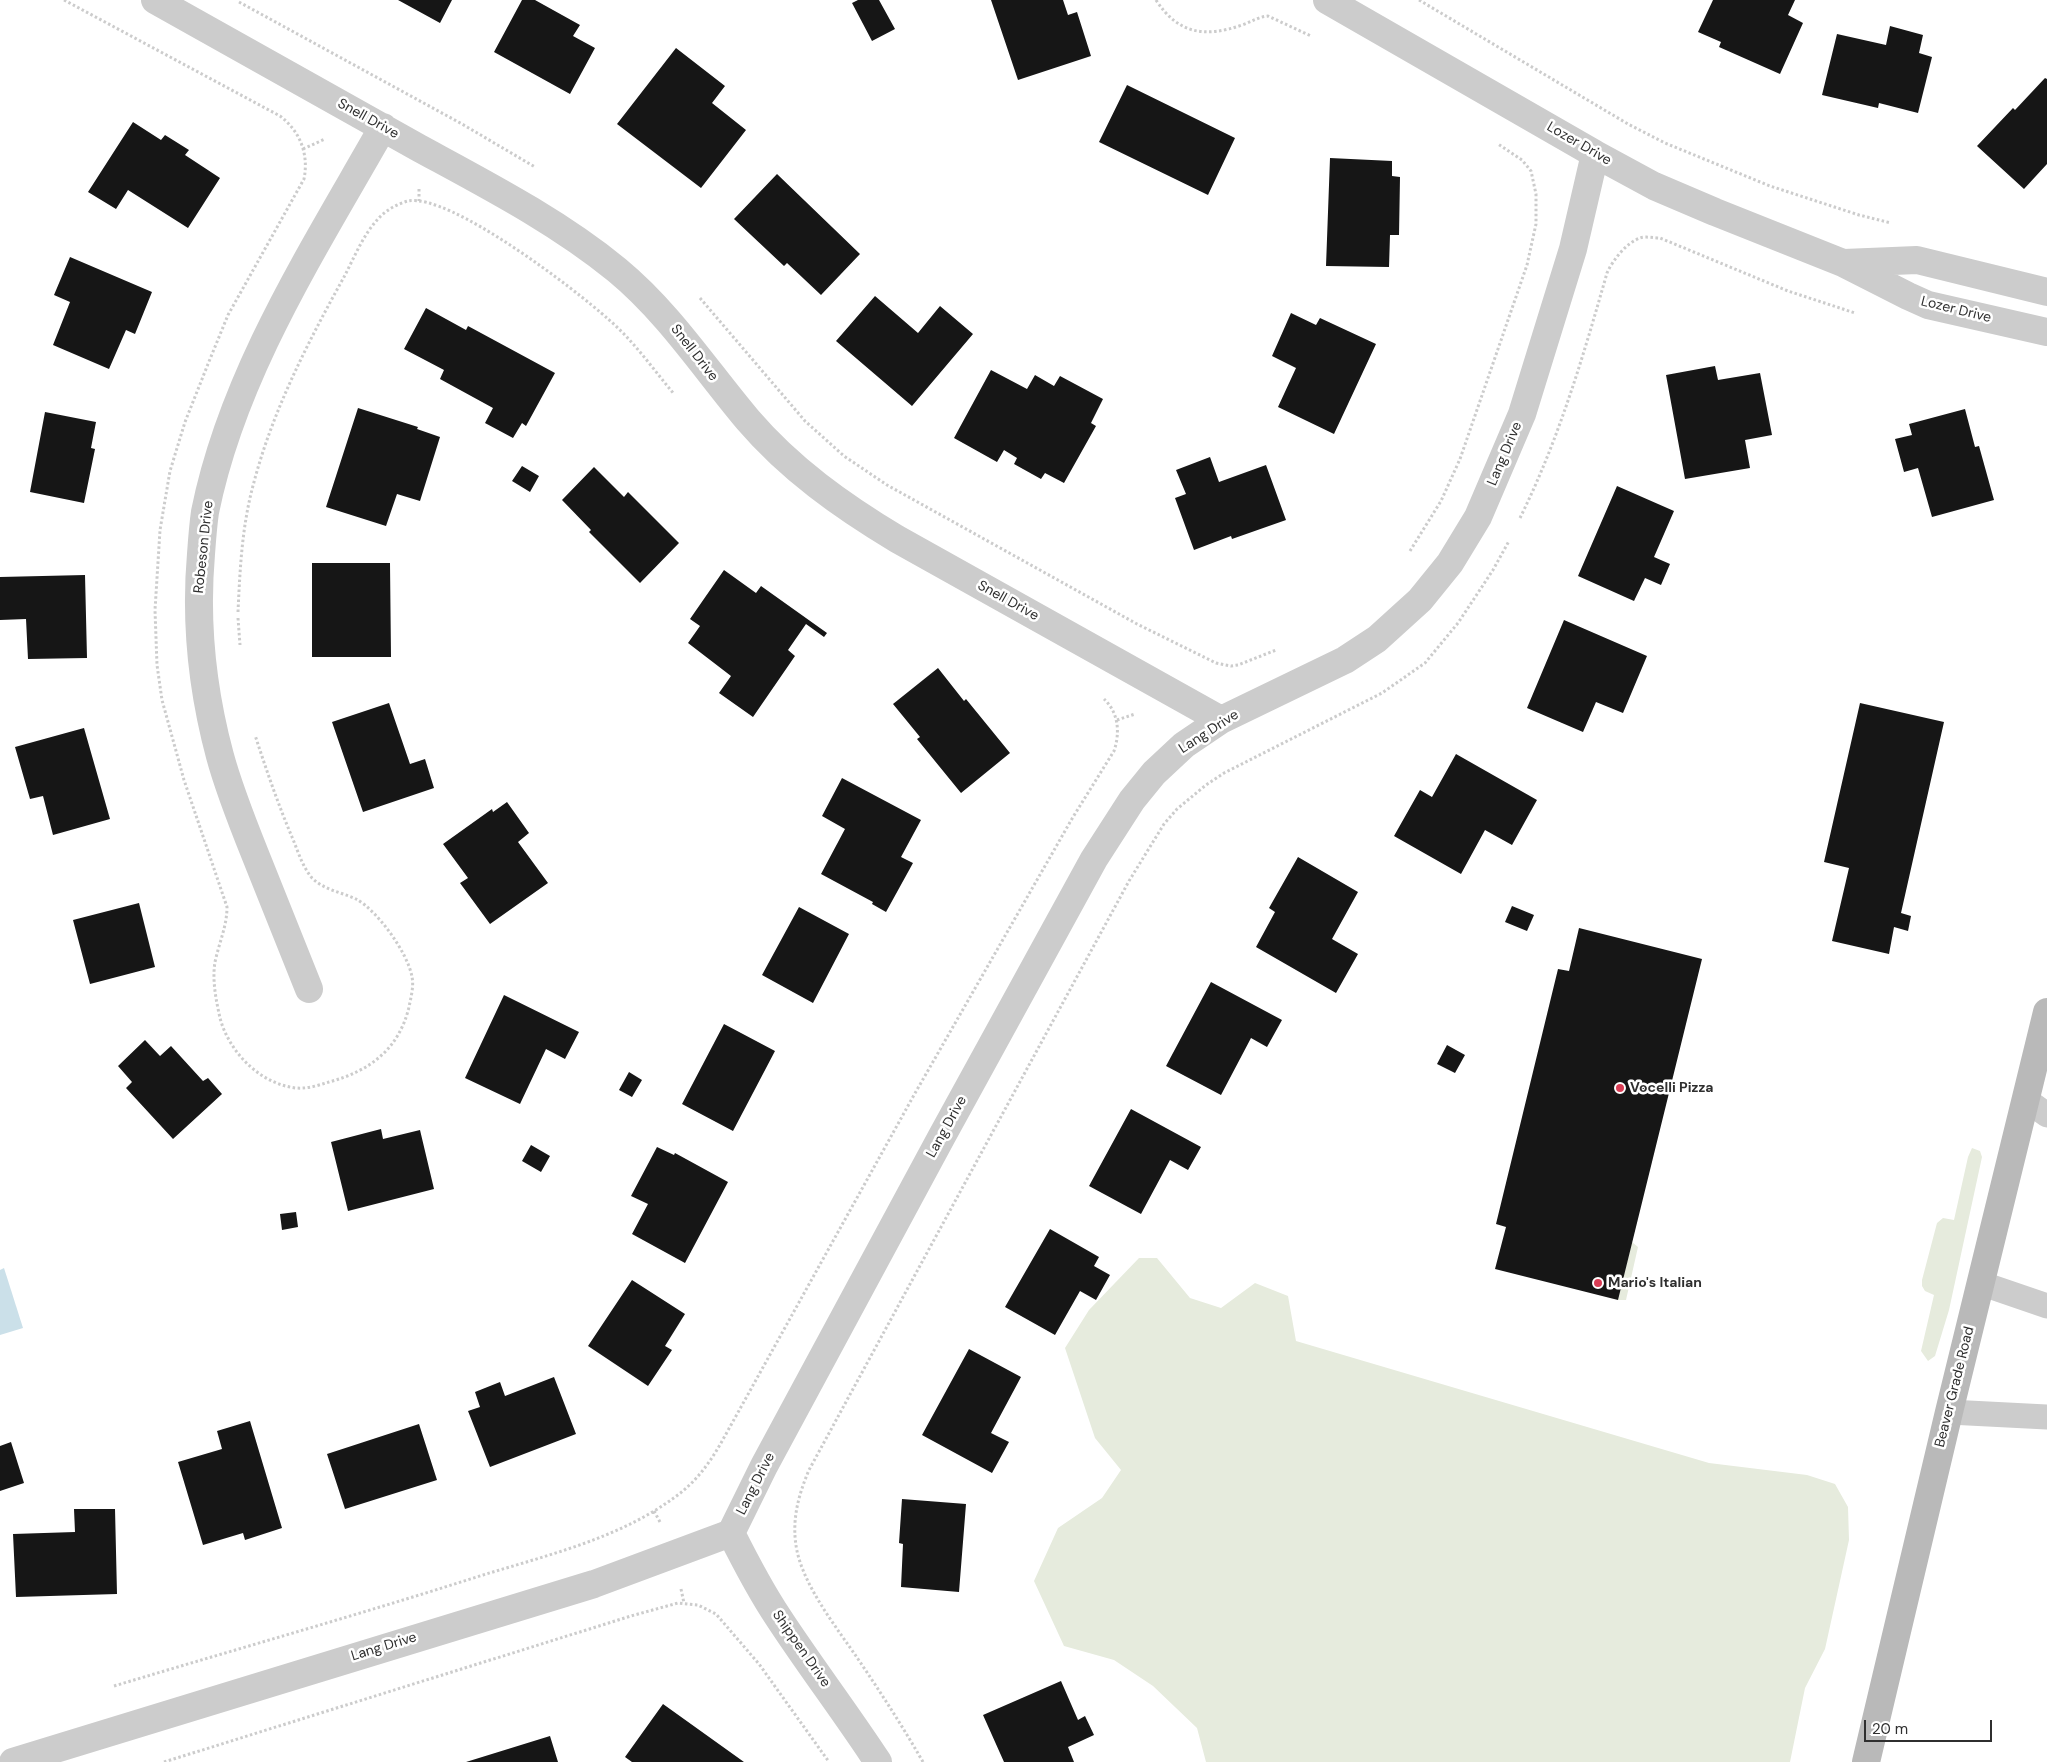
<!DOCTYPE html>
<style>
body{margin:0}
#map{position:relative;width:2047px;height:1762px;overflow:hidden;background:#fff;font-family:"DM Sans",sans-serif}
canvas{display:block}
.scale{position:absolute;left:1864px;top:1720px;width:128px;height:22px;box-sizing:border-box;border:2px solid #2f2f2f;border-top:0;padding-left:6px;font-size:15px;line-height:18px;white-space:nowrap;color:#2f2f2f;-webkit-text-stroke:4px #fff;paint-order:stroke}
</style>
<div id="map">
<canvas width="2047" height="1762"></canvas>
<div class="scale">20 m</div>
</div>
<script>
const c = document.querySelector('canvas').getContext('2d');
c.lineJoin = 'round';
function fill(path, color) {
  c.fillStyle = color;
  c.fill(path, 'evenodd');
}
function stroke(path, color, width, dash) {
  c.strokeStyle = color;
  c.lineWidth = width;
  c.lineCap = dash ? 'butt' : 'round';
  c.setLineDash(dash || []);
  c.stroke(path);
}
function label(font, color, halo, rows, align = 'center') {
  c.font = font + ' "DM Sans",sans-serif';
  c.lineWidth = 5;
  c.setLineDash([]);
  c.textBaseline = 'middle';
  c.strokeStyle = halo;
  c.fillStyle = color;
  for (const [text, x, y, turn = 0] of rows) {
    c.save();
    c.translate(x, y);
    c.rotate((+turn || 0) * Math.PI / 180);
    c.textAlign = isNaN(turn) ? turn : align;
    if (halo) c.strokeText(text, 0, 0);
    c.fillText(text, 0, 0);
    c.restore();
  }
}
fill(new Path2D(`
 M1972,1148L1980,1151L1982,1157L1949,1310L1935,1356L1928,1361L1921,1351L1934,1295L1925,1291L1922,1286V1280L1937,1223L1943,1218L1954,1220L1968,1157Z
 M1632,1242L1638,1247L1626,1300H1618Z
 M1139,1258H1157L1190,1298L1221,1308L1255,1283L1288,1296L1296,1341L1709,1463L1807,1475L1835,1484L1848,1507L1849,1540L1825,1649L1805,1688L1790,1762H1206L1197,1728L1153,1686L1114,1660L1064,1646L1034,1581L1058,1528L1102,1498L1121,1470L1095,1438L1065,1348L1089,1310Z`), '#e6ebdd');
fill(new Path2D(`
 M4,1268L23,1328L0,1335V1270Z`), '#cbe0e9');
fill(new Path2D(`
 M398,0H452L440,23Z
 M522,0H535L580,25L573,36L595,48L570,94L494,52Z
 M858,0H879L895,29L872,41L852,3Z
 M991,0H1063L1068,15L1077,12L1091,56L1018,80Z
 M1713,0H1795L1788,15L1803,23L1780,74L1719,47L1721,42L1698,32Z
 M1890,26L1923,35L1919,53L1932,57L1918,113L1879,103L1878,108L1822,95L1837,34L1886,45Z
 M676,48L725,86L712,103L746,130L701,188L617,124Z
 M2045,78L2047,79V164L2024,189L1977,146L2013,108L2015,110Z
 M1127,85L1235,138L1208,195L1099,142Z
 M133,122L161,140L165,135L189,150L185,155L220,178L188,228L128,190L116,209L88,192Z
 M1330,158L1392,161V176L1400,177L1399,235H1390L1389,267L1326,266Z
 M777,174L860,254L821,295L787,263L784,266L734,219Z
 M70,257L152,292L135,334L126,330L109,369L53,345L70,302L54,295Z
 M875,296L918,333L940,306L973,334L912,406L836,341Z
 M426,308L466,330L468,326L555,373L526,426L522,423L513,438L485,423L493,408L440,379L444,370L404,349Z
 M1291,313L1316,325L1320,318L1376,344L1334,434L1278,407L1296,368L1272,356Z
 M1715,366L1718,380L1760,373L1772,435L1745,440L1750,468L1685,479L1666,375Z
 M991,370L1027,389L1035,375L1054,386L1060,376L1103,399L1091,423L1096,426L1064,483L1045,473L1041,479L1014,464L1017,458L1004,450L997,462L954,438Z
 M358,408L418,427L417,429L440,437L420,501L397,494L386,526L326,507Z
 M1965,409L1975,447L1979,446L1994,500L1932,517L1918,468L1904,472L1895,439L1912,435L1909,424Z
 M45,412L96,422L91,448L95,449L84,503L30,492Z
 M1210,457L1219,482L1266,465L1286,520L1232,539L1231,536L1194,550L1175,498L1186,494L1176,470Z
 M522,466L539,476L530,492L512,481Z
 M594,467L624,497L628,492L679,543L640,583L589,532L591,530L562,500Z
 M1617,486L1674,511L1654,557L1670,564L1661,585L1645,578L1634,601L1578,576Z
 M312,563H390L391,657H312Z
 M724,570L756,593L761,586L827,633L824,637L806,624L788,650L795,656L753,717L719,693L731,676L688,643L700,626L690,619Z
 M85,575L87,658L28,659L26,619L0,620V577Z
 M1564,620L1647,656L1623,713L1596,702L1583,732L1527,708Z
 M938,668L964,701L966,699L1010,753L961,793L917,739L920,737L893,704Z
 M389,703L410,764L425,759L434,788L363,812L332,722Z
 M1860,703L1944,722L1901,913L1911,916L1908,931L1894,927L1889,954L1832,941L1849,868L1824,862Z
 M84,728L110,819L53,835L43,796L30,799L15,747Z
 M1456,754L1537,800L1512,845L1485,830L1461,874L1394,836L1420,790L1432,797Z
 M842,778L921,820L901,857L913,863L886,912L872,904L873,902L821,874L845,829L822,816Z
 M507,802L529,833L518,842L548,883L490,924L460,883L468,878L443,844L492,809L493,812Z
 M1298,857L1358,892L1332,939L1358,954L1336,993L1256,947L1275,912L1269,908Z
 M139,903L155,967L90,984L73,920Z
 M1512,906L1534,915L1527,931L1505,922Z
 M799,907L849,934L813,1003L762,975Z
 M1579,928L1702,959L1618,1300L1495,1269L1506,1227L1496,1224L1558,969L1569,971Z
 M1211,982L1282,1020L1267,1047L1251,1038L1221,1095L1166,1066Z
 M504,995L579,1032L565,1059L546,1049L520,1104L465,1078Z
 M724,1024L775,1051L733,1131L682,1104Z
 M145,1040L160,1056L171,1046L203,1081L208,1078L222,1094L173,1139L126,1088L132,1082L118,1066Z
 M1447,1045L1465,1055L1455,1073L1437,1064Z
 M629,1072L642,1080L632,1097L619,1090Z
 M1131,1109L1201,1147L1188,1170L1170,1160L1141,1214L1089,1186Z
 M381,1129L383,1139L420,1130L434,1189L348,1211L331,1142Z
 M531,1145L550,1156L541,1172L522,1161Z
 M657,1147L674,1155L675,1153L728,1182L685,1263L632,1234L648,1204L631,1196Z
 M296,1212L298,1227L282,1230L280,1214Z
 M1050,1229L1099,1257L1094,1266L1110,1275L1096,1300L1080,1291L1055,1335L1005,1307Z
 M632,1280L685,1314L665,1346L672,1350L648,1386L588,1346Z
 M969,1349L1021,1377L991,1433L1009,1442L992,1473L922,1435Z
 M554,1377L576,1434L490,1467L468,1411L480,1407L475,1392L500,1382L505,1396Z
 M250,1421L282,1528L245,1540L243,1533L203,1545L178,1462L222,1449L217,1431Z
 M419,1424L437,1480L345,1509L327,1454Z
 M11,1442L24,1483L0,1491V1446Z
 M902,1499L966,1504L959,1592L901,1587L903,1544L899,1543Z
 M74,1509H115L117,1594L16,1597L13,1534L75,1532Z
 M1061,1681L1078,1720L1085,1716L1094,1735L1068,1747L1074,1762H1004L983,1715Z
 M663,1704L744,1762H632L625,1757Z
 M550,1736L558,1762H466Z`), '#161616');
stroke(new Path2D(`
 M64,0L280,116C300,131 309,154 304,179L228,315L208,364L185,422L170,471L160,530L155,610L157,665L162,700L184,780L227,907C227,926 219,943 215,962C212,980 216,1000 220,1018C229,1052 260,1084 296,1088C308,1089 319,1085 329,1082C370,1071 399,1049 409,1007C411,997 414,986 412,977C408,953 377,910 356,899C341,892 324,890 312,878C302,866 298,851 292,837C278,804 266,769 255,735
 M1156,0C1178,34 1205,38 1242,25C1251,22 1258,17 1268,16L1311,36
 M1419,0L1628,124L1665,143L1770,186L1859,215L1891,223
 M239,2L462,124L535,167
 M303,149L325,139
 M419,189V201
 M700,298L805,421L844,456L887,485L1137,624L1216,663L1231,666L1238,665L1276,650
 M1520,518C1559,439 1583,357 1607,273C1613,260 1626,243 1640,238C1645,236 1655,238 1660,238L1788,291L1855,313
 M1410,551L1441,501L1460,459L1527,265L1536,224V194L1531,171L1522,160L1498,144
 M238,612C240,568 242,525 254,482C273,410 308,342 344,277C354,258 363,235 378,219C386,210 397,204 408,201C450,193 576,290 608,319C633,340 653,369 674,394
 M238,618L240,645
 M1117,720L1135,714
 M654,1511L660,1522
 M681,1589L684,1603
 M114,1686C237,1649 361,1614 483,1575C548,1555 620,1538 675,1497C695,1483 709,1464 721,1443L914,1095L1073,817L1114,751C1120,733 1119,713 1104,699
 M164,1762L631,1616L678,1603L698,1605L716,1614L759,1664L829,1762
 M923,1762C903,1727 881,1693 858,1659C837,1628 805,1588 797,1551C791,1522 798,1496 809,1470L1129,881L1164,824L1177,809L1206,785L1224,773L1382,693L1425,663L1458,623L1493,570L1509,541`), '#ccc', 3, [2.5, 2.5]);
stroke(new Path2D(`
 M2025,1099L2047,1115
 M1980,1283L2047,1306
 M1949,1412L2047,1417`), '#ccc', 25);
stroke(new Path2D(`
 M155,0C243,49 331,99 419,148C487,185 557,221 617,270C669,313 705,369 748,420C790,469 842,506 897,539L1221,720
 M1327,0L1595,154L1654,186L1715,212L1843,263L1908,296L1928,305L2047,332
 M1844,263L1917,260L2047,292
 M309,989C293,948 276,906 259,864C245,829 230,793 220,756C202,689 195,623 201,554C202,540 203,526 205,512C233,373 314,249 383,127
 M731,1533C745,1561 760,1590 778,1617C810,1666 846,1713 878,1762
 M13,1762L594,1584L731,1533L764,1466L942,1136L1094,859L1132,800L1154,773L1184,745L1221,720L1345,660L1377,639L1420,600L1450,563L1478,517L1522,414L1573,249L1595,154`), '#ccc', 28);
stroke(new Path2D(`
 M1866,1762L1949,1412L2047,1012`), '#b9b9b9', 28);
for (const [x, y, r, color] of [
 [1620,1088,5,"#d93d55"],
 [1598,1283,5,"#d93d55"]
]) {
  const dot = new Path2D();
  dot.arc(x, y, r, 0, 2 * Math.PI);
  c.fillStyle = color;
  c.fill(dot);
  stroke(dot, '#fff', 2);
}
label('14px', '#2f2f2f', '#fff', [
 ["Snell Drive",368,119,29],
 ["Lozer Drive",1579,144,30],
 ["Lozer Drive",1956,310,14],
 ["Snell Drive",694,353,52],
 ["Lang Drive",1505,454,-67],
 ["Robeson Drive",204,547,-84],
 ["Snell Drive",1008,601,29],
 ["Lang Drive",1209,732,-33],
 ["Lang Drive",947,1127,-61],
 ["Beaver Grade Road",1955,1387,-76],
 ["Lang Drive",756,1484,-63],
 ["Lang Drive",384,1647,-17],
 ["Shippen Drive",801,1649,55]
]);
label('bold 14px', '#2f2f2f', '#fff', [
 ["Vocelli Pizza",1630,1088],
 ["Mario's Italian",1608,1283]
], 'left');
</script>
